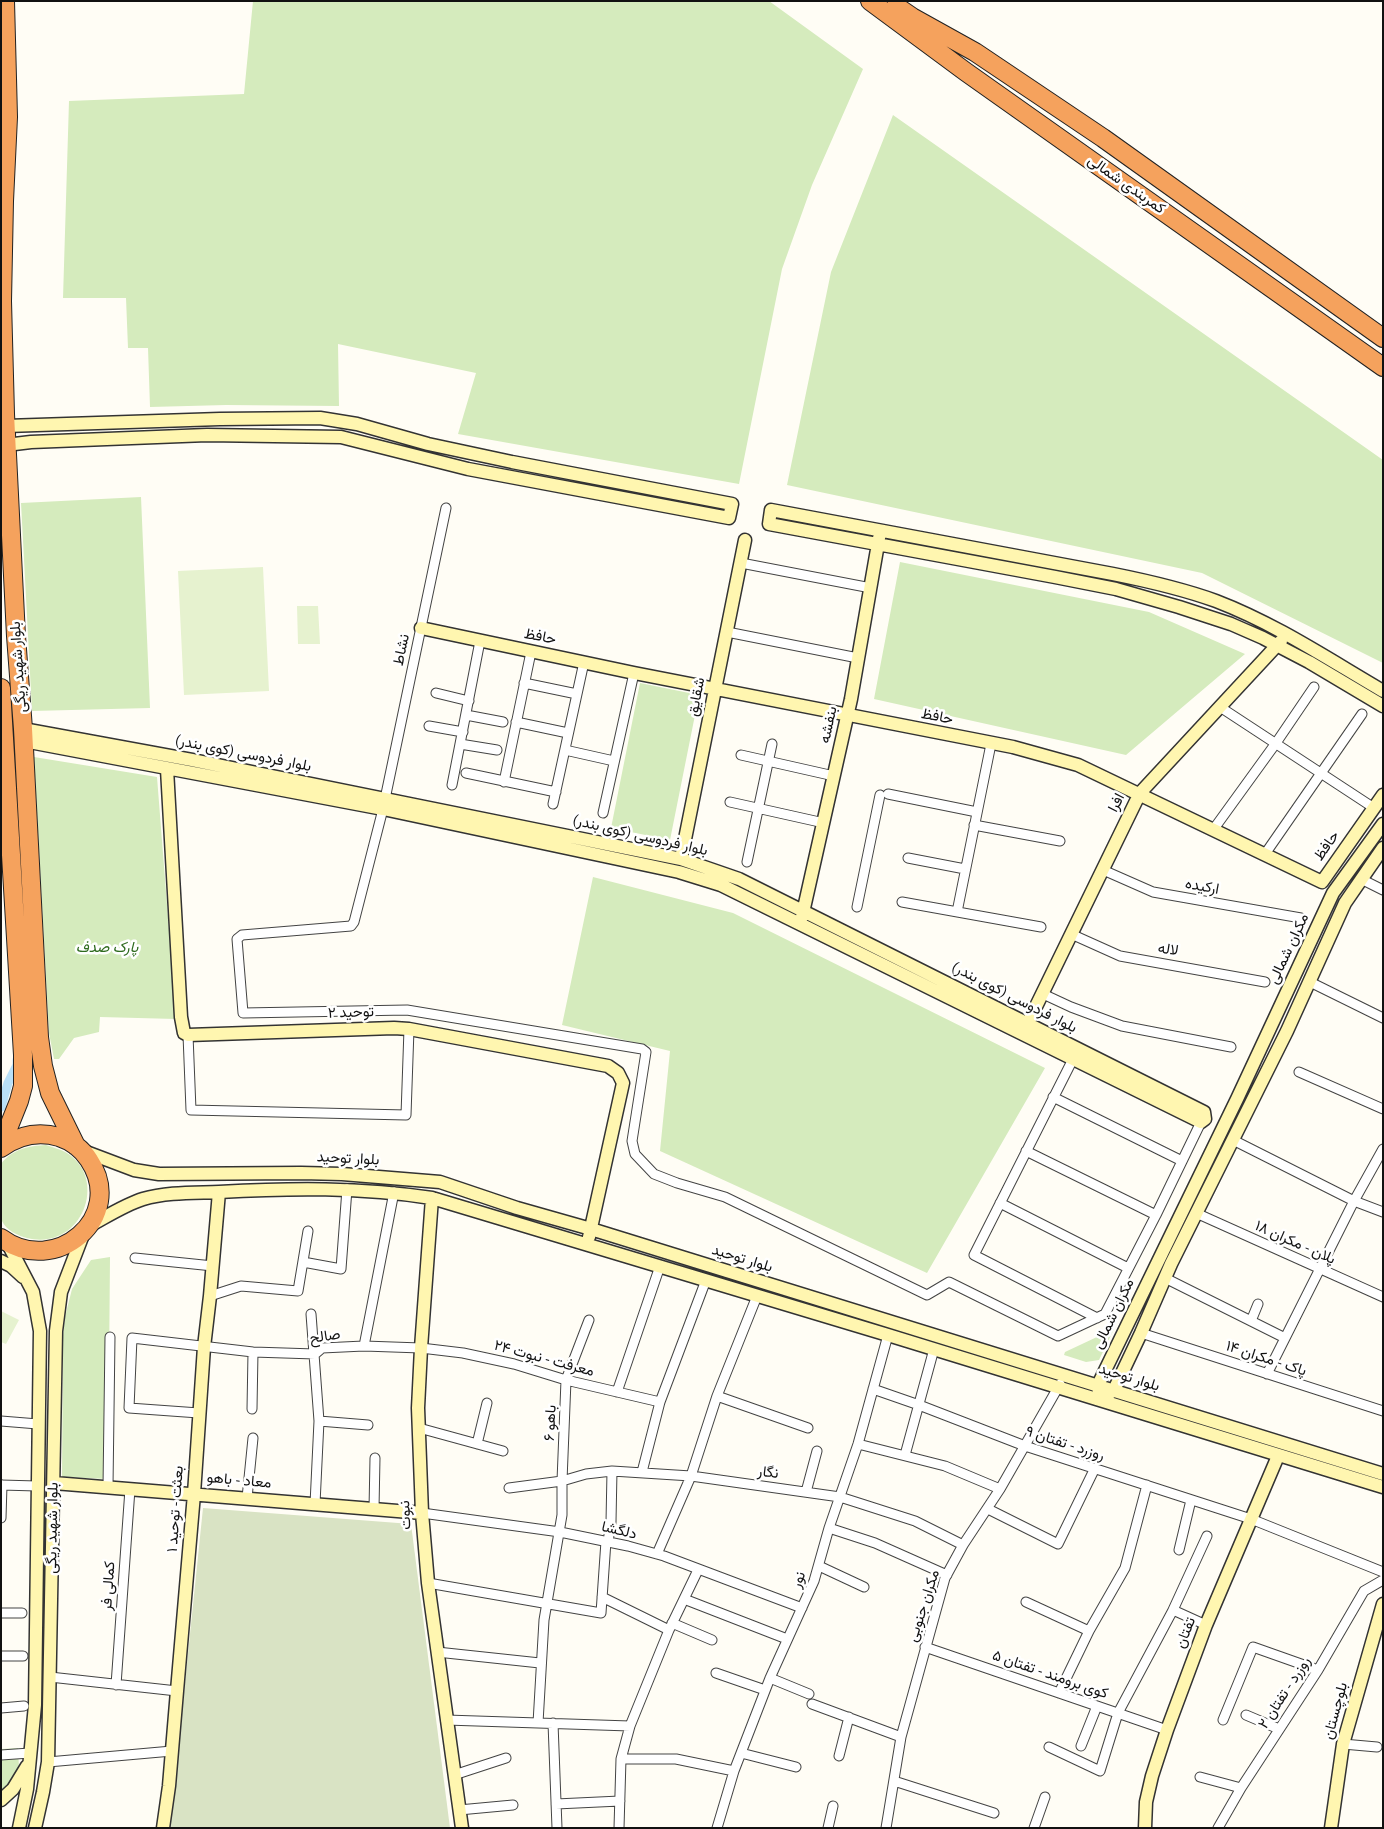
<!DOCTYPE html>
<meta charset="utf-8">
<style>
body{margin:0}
#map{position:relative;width:1384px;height:1829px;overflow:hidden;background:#fffdf5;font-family:"Source Serif 4",serif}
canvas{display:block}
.frame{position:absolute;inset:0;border:2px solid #111;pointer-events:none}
</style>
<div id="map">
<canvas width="1384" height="1829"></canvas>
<div class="frame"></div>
</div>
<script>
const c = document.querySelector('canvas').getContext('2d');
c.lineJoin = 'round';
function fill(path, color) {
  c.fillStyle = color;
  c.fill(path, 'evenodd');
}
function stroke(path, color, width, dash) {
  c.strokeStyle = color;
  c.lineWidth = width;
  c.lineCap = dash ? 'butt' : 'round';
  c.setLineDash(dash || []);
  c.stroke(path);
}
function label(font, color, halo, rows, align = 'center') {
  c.font = font + ' "Source Serif 4",Vazirmatn,serif';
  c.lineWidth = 5;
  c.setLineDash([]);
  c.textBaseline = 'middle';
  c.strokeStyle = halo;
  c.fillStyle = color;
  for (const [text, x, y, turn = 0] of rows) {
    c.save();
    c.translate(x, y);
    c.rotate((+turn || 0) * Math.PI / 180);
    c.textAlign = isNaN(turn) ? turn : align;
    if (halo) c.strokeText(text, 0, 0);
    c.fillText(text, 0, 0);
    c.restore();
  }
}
fill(new Path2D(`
 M253,1H769L863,69L812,185L782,269L739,484L458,434L476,373L338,344L339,406L226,405L150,407L148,348H128L126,298H63L69,101L244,94Z
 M893,115L1383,460V663L1202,573L787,485L831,272Z
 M141,497L150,708L32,711L21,503Z
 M900,562L1149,612L1245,654L1126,755L874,699Z
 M640,683L699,695L670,840L611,828Z
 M34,757L157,777L176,1019L100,1017L99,1032L74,1038L59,1059H54L49,1033Z
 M593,877L733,913L1045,1068L927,1273L660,1151L670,1051L562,1025Z
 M46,1145C51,1147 56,1148 61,1150C111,1172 85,1252 27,1238C18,1236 6,1230 2,1221C0,1214 1,1175 1,1164C12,1149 29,1146 46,1145Z
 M110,1257L108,1479L62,1477L63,1336L65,1317L72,1289L91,1260Z
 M1114,1329L1099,1360L1086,1362L1064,1355L1065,1352Z
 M18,1748L19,1768L1,1798V1749Z`), '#d5ebbd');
fill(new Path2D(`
 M203,1508L411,1524L450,1828H170Z`), '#d9e3c4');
fill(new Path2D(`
 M263,567L269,691L184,695L178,571Z
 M297,606H318L320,644H298Z
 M1,1311L19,1320L6,1344L1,1342Z`), '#e6f2cf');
stroke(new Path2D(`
 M1,1107L8,1083L17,1065V1060`), '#b9e0f7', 9);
const street = new Path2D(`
 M741,563L871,588
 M727,632L858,658
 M524,683L577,694
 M436,693L469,701
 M1220,707L1374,808
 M466,715L503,722
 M516,722L568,733
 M429,726L463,732
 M460,744L497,750
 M565,750L614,761
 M741,755L834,776
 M466,773L556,792
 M504,782L531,652
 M452,785L480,641
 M888,794L977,812
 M385,799L446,508
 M730,802L824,823
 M553,804L584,662
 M383,809L354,922L351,926L242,935L237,939L243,1013L407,1010L642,1049L646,1052L632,1141L635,1154L654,1174L677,1183L725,1197L927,1295L949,1282L1058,1336L1105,1314L1156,1215L1201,1122
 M603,813L634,673
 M974,825L1060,841
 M1213,830L1276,743L1314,687
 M1265,854L1362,714
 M908,858L965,869
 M747,862L772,744
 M1103,870L1153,892L1301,918
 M1361,879L1383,890
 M902,902L1041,927
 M857,907L880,795
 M957,912L991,744
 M1071,934L1120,956L1265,982
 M1310,982L1383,1018
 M1043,994L1071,1007L1122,1026L1231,1047
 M188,1035L191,1110L406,1115L409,1029
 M1073,1059L974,1255L1097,1318
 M1299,1072L1383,1109
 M1053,1097L1182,1161
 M1233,1140L1354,1201L1383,1212
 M1026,1151L1156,1215
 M1000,1203L1128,1268
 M1196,1213L1383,1297
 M135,1258L213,1266
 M303,1262L341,1269L347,1189
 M1165,1278L1285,1338
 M210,1296L241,1286L298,1291L308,1231
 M311,1314L319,1421L315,1504
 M1251,1321L1258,1304
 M1141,1333L1383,1411
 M364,1346L394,1192
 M1267,1374L1354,1201L1383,1149
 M873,1389L919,1405L1025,1446L1251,1519L1383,1572
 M617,1392L660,1266
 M717,1396L808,1428
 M252,1409L253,1352
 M199,1413L129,1408L132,1338L253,1352L315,1354L322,1348L364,1346L421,1348L463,1353L514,1364L566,1380L660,1402
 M1,1421L38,1424
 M319,1421L368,1425
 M419,1428L503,1451
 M477,1444L487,1403
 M858,1444L945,1466L1000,1489
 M905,1455L934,1349
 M642,1472L660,1402L706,1280
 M1,1485L37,1486
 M108,1487L110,1337
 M509,1488L562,1481L586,1474L612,1471L691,1476L840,1497L915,1521L963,1545
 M806,1492L817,1451
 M247,1498L253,1438
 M374,1509L375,1458
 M988,1509L1058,1544L1095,1468
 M422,1513L560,1532L628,1546L664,1556L802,1608
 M1,1518L2,1485
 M829,1528L875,1543L947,1575
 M608,1542L611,1522L612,1471
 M1179,1550L1191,1500
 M657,1554L691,1476L717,1396L757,1296
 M819,1566L864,1587
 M428,1583L601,1613L606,1541
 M602,1597L669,1630
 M684,1599L787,1639
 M1026,1602L1089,1631L1059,1693
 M1173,1610L1207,1536
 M1,1613H22
 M672,1623L712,1640
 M1089,1631L1125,1568L1147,1485
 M925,1647L1167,1730
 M437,1652L540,1663
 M1,1656H23
 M716,1673L765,1690
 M50,1677L177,1691
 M770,1678L809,1694
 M116,1685L130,1489
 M812,1704L901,1737
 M1,1708L24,1706
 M1246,1715L1279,1729
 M446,1720L630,1726
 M1223,1720L1253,1647L1318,1670
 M538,1723L544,1620L562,1515V1481L566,1380L589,1320
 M553,1723L557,1828
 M1343,1744L1377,1747
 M1081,1746L1097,1706
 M1049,1747L1100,1771L1118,1713L1173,1610L1206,1625
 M741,1753L796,1767
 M1,1755L30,1753
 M839,1756L849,1717
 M621,1759H676L734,1771
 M48,1762L172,1751
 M454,1775L506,1758
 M1200,1777L1241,1788
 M894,1781L994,1813
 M556,1804L620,1801
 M459,1810L513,1805
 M619,1828L621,1759L630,1726L669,1630L698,1570
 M717,1828L734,1771L770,1678L814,1581L829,1528L858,1444L888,1335
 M828,1828L833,1806
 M886,1828L901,1737L945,1578L963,1545L1000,1489L1060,1384
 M1034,1828L1045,1797
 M1218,1828L1241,1788L1318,1670L1364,1591L1383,1580`);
const secondary = new Path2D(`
 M6,426L220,419L320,418L357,424L428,444L512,462L732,504L729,518L468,469L341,437L207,435L31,442L6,445
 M421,628L634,673L1013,747L1078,765L1322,882L1383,795
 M1383,691C1328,659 1276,624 1216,601C1183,589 1148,581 1113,574L771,510L769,524L1055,577L1116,589L1179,607L1231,624L1263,638L1309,662L1383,706
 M23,729L192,760L681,859L739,879L1204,1112L1205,1119L1201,1122L721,885L679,872L383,809L24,741
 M167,769L181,1017L184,1033L188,1035L394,1028L409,1029L608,1066L618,1073L623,1083L589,1237
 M1383,824L1333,893L1237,1099L1098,1385L1100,1400L1114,1390L1141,1333L1171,1264L1287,1031L1345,903L1383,848
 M681,859L745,540
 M802,917L851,699L879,538
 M1025,1029L1140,793L1281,641
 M81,1150L134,1170L159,1174L301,1173L342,1174L440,1182L517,1208L591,1229L1383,1474
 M432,1198L421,1348L418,1408L422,1513L428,1583L462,1828
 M89,1226C106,1217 124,1205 143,1199C167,1192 194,1193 219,1192C290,1188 361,1187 432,1198L888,1335L1383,1487
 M7,1242L33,1292L40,1331L35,1705L27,1789L19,1828
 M1,1261L11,1266L23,1277
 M54,1483L422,1513
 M1,1800L13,1789L27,1766
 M35,1828L43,1792L48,1762L56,1331L61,1292L84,1232
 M163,1828L169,1786L177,1691L194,1494L204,1347L210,1296L219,1192
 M1145,1828L1146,1802L1152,1776L1167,1730L1206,1625L1278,1456
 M1331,1828L1343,1744L1383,1604`);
const highway = new Path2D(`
 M5,1L8,117L4,201L2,301L5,414L16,636L23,729L39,1037L43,1066L50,1093L76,1146
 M870,1L966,72L1383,367
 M896,6L912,17L975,52L1103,138L1383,338
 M1,688L23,1055V1086L19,1101L1,1146
 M1,1148C19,1135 38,1131 59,1137C71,1141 82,1149 89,1160C127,1217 55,1278 1,1238`);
stroke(street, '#444', 11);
stroke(secondary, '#333', 15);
stroke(highway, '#222', 20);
stroke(street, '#fff', 9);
stroke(secondary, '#fff6b0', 12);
stroke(highway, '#f5a25d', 18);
label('15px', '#111', '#fff', [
 ["کمربندی شمالی",1126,185,35],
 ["حافظ",540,637,11],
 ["نشاط",402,650,-78],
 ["بلوار شهید ریگی",19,667,-94],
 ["شقایق",697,697,-79],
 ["حافظ",937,717,11],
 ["بنفشه",829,725,-78],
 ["بلوار فردوسی (کوی بندر)",243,754,11],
 ["افرا",1117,803,-63],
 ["بلوار فردوسی (کوی بندر)",640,836,13],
 ["حافظ",1327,846,-55],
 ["ارکیده",1202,887,10],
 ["مکران شمالی",1289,949,-65],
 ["لاله",1168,950,9],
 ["بلوار فردوسی (کوی بندر)",1014,998,27],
 ["توحید ۲",351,1013,-2],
 ["بلوار توحید",348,1159,3],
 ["پلان - مکران ۱۸",1295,1243,24],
 ["بلوار توحید",742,1259,17],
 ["مکران شمالی",1114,1314,-64],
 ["صالح",325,1337,-8],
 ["معرفت - نبوت ۲۴",544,1359,15],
 ["پاک - مکران ۱۴",1266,1359,18],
 ["بلوار توحید",1129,1378,17],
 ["باهو ۶",551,1423,-87],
 ["روزرد - تفتان ۹",1065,1444,18],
 ["نگار",768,1473,7],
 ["معاد - باهو",239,1481,5],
 ["بعثت - توحید ۱",176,1509,-86],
 ["نبوت",406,1515,-93],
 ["بلوار شهید ریگی",53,1528,-89],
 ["دلگشا",619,1531,13],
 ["نور",799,1580,-69],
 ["کمالی فر",109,1586,-86],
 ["مکران جنوبی",924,1606,-72],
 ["تفتان",1186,1633,-69],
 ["کوی برومند - تفتان ۵",1050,1675,19],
 ["روزرد - تفتان ۲",1285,1693,-57],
 ["بلوچستان",1336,1711,-75]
]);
label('italic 15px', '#2f6b1f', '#fff', [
 ["پارک صدف",107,948]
]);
</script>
